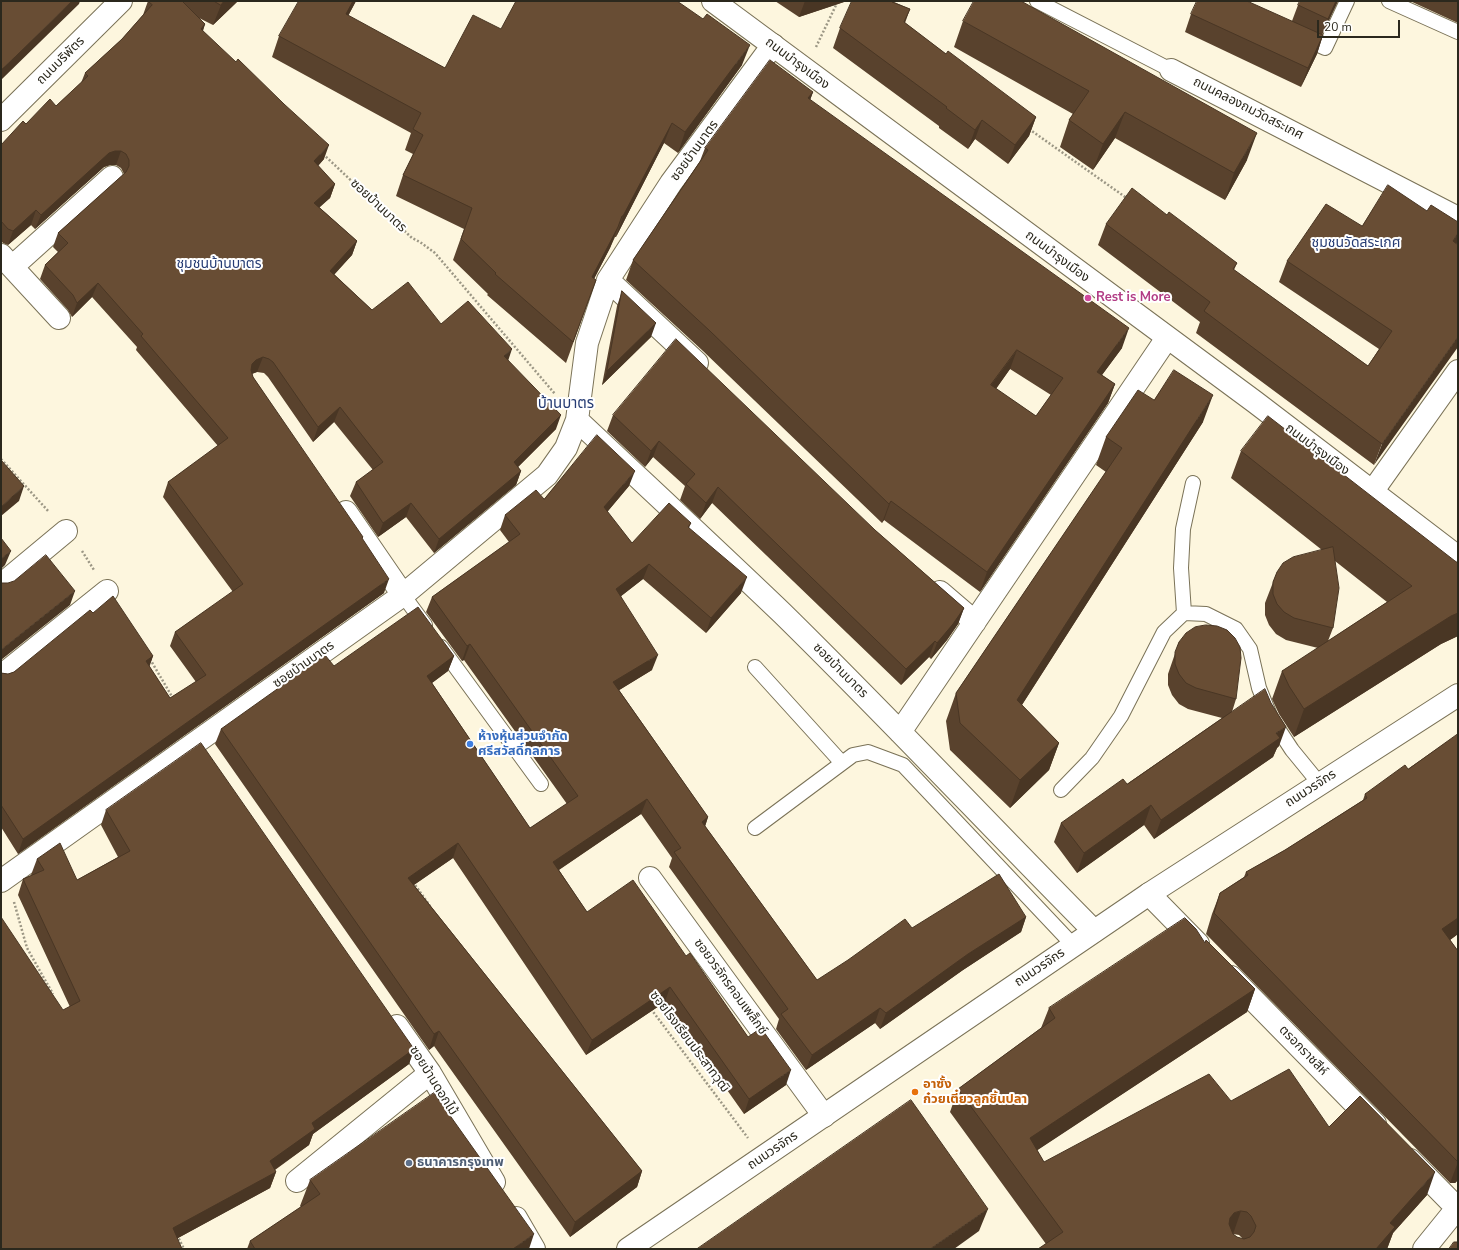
<!DOCTYPE html>
<meta charset="utf-8">
<style>
body{margin:0}
#map{position:relative;width:1459px;height:1250px;overflow:hidden;background:#fdf6de;font-family:"Nunito Sans",sans-serif}
canvas{display:block}
.frame{position:absolute;inset:0;border:2px solid #2b281d;pointer-events:none}
.scale{position:absolute;left:1317px;top:20px;width:83px;height:18px;box-sizing:border-box;border:2px solid #2b281d;border-top:0;padding-left:5px;font-size:12px;line-height:14px;white-space:nowrap;color:#2b281d;-webkit-text-stroke:3px #fff;paint-order:stroke}
</style>
<div id="map">
<canvas width="1459" height="1250"></canvas>
<div class="frame"></div>
<div class="scale">20 m</div>
</div>
<script>
const c = document.querySelector('canvas').getContext('2d');
c.lineJoin = 'round';
function stroke(path, color, width, dash) {
  c.strokeStyle = color;
  c.lineWidth = width;
  c.lineCap = dash ? 'butt' : 'round';
  c.setLineDash(dash || []);
  c.stroke(path);
}
function fill(path, color) {
  c.fillStyle = color;
  c.fill(path, 'evenodd');
}
function label(font, color, halo, rows, align = 'center') {
  c.font = font + ' "Nunito Sans","Noto Sans Thai",sans-serif';
  c.lineWidth = 4;
  c.setLineDash([]);
  c.textBaseline = 'middle';
  c.strokeStyle = halo;
  c.fillStyle = color;
  for (const [text, x, y, turn = 0] of rows) {
    c.save();
    c.translate(x, y);
    c.rotate((+turn || 0) * Math.PI / 180);
    c.textAlign = isNaN(turn) ? turn : align;
    if (halo) c.strokeText(text, 0, 0);
    c.fillText(text, 0, 0);
    c.restore();
  }
}
const lane = new Path2D(`
 M1037,1L1171,70
 M1389,1L1458,32
 M1303,38L1325,48L1347,1
 M403,595L425,625
 M1184,613L1181,568L1183,529L1193,483
 M441,647L541,784
 M755,667L842,763
 M1061,790L1092,758L1121,716L1164,632L1184,613L1206,614L1236,629L1250,649L1259,688L1271,718L1292,750L1319,783
 M755,828L853,755L868,752L903,765L1073,945`);
const street = new Path2D(`
 M1171,70L1458,218
 M1,120L121,1
 M1,255L59,318
 M12,267L112,177
 M608,280L697,363
 M577,420C645,484 714,548 782,613C888,717 990,826 1094,931
 M1372,492L1458,371
 M346,512L403,595
 M1,585L66,531
 M940,592L975,622
 M1,676L107,591
 M900,732L1167,338
 M650,878L824,1116
 M1,881L403,595L547,475L566,448L577,420L587,343L608,280L671,183L773,45
 M1149,894L1198,944
 M1231,977L1375,1124
 M397,1026L430,1073L494,1182
 M1410,1160L1458,1209
 M297,1181L430,1073
 M516,1218L534,1249
 M1424,1249L1458,1207`);
const secondary = new Path2D(`
 M713,1L1255,402L1458,557
 M628,1249L1149,894L1458,695`);
stroke(lane, '#7a7257', 16);
stroke(street, '#7a7257', 24);
stroke(secondary, '#7a7257', 24);
stroke(new Path2D(`
 M816,47L838,1
 M1029,129L1128,199
 M323,154L412,238L420,242L435,253L555,394
 M1,459L49,512
 M82,551L94,570
 M150,659L174,700
 M413,882L430,906
 M14,902L27,948L53,994
 M651,1009L748,1138
 M177,1235L184,1249`), '#9c9785', 2.5, [2, 2]);
stroke(lane, '#fff', 14);
stroke(street, '#fff', 22);
stroke(secondary, '#fff', 22);
fill(new Path2D(`
 M148,1H238L213,25L199,18L205,24L203,31L324,159L318,166L335,184L330,198L319,207L357,241L352,255L334,274L372,310L441,324L508,360L556,429L518,467L521,471L516,485L434,553L406,517L378,537L350,496L356,482L373,470L334,422L313,442L268,377L264,373L257,372L252,374L253,377L362,539L384,593L18,854L1,827V673L8,674L14,672L93,613L153,656L149,666L170,698L196,682L170,646L175,632L233,592L163,497L168,482L218,446L136,350L137,347L92,297L72,317L68,310L40,279L45,265L58,252L53,247L58,233L124,174L121,168L116,165H110L104,167L35,229L31,225L8,245L3,243L1,241V145L26,124L56,106L81,83L85,73L122,39L143,15Z
 M299,1H356L348,16L445,68L501,29L742,65L678,153L664,143L616,237H615L610,248L594,279L596,280L566,363L487,295L488,294L453,260L464,229L396,196L403,175L413,154L405,150L411,133L272,57L279,36Z
 M775,1H847L799,17Z
 M852,1H894V2L910,9L905,23L946,54L1036,117L1029,136L1008,164L975,139L968,149L939,128V126L833,48L840,28Z
 M1338,1L1322,35H1323L1317,54L1301,87L1185,32L1191,14L1292,21L1298,5Z
 M1410,1H1458V23Z
 M963,21L1247,160L1225,200L1115,138L1093,170L1060,147L1069,120L1073,114L954,47Z
 M813,92L810,100L1122,348L1102,375L1115,384L1108,403L980,592L884,520L882,523L703,351L626,280L633,260L700,161L705,148ZM1010,369L1051,395L1036,416L996,389Z
 M1167,215L1237,263L1234,270L1368,366L1379,349L1279,282L1287,261L1362,226L1458,240L1374,465L1196,333L1200,322L1098,245L1106,224Z
 M622,291L651,337L602,385L617,306Z
 M1154,400L1203,422L1022,705L1059,743L1049,770L1010,808L950,750L946,721L956,693L1106,472L1096,465L1106,437Z
 M613,415L875,530L964,608L958,624L947,640L931,659L929,657L901,685L712,503L700,519L680,500L685,486L653,457L645,467L607,431Z
 M1241,451L1458,563V636L1441,644L1294,737L1279,714L1272,699L1282,671L1318,648L1286,640L1276,634L1269,625L1265,615V603L1277,572L1322,550L1231,478ZM1335,561L1387,602L1328,641L1333,628Z
 M629,486L607,512L632,543L691,523L689,528L741,593L706,633L643,579L621,596L652,670L619,690L708,817L705,826L817,980L912,928L1026,917L1021,932L963,970L880,1029L875,1023L806,1070L776,1029L779,1019L669,867L672,858L641,814L559,870L587,912L686,956L748,1037L786,1085L744,1114L665,1002L586,1055L453,858L414,885L642,1171L637,1187L570,1237L434,1046L429,1050L215,744L221,729L334,666L454,656L448,671L432,683L530,828L567,804L464,660L462,661L426,612L432,597L509,542L500,530L505,515L544,499Z
 M1179,642L1236,699L1232,712L1279,746L1277,748L1273,757L1154,839L1144,825L1077,873L1054,842L1061,823L1127,784L1222,718L1188,709L1179,704L1172,695L1168,685V674Z
 M1458,734V934L1450,940L1458,951V1180L1455,1183H1450L1206,934L1212,914L1220,893L1244,877L1246,872L1285,850L1363,800L1365,794L1408,769Z
 M106,810L414,1049L409,1064L313,1134L309,1145L275,1170L276,1172L270,1188L178,1238L63,1010L70,1007L18,895L23,879L32,875H31L37,859L77,880L118,857L101,825Z
 M1205,943L1255,989L1247,1012L1037,1150L1044,1162L1231,1101L1329,1127L1427,1195L1393,1233L1387,1249H1038L1046,1244L950,1112L958,1089L1041,1028L1049,1008ZM1233,1234L1239,1235L1243,1239L1237,1237Z
 M310,1180L529,1249H247L250,1241L301,1207L300,1206Z`), '#59422d');
fill(new Path2D(`
 M72,1H80L79,4L1,80V70Z
 M224,1H238L213,25L221,5Z
 M353,1H356L338,35L346,14Z
 M805,1H847L799,17Z
 M1336,1H1338L1321,37L1328,19Z
 M205,24L200,38L201,29Z
 M1323,35L1317,54L1301,87L1308,68Z
 M750,45L742,65L678,153L685,132Z
 M813,92L806,111L808,98Z
 M1125,112L1115,138L1093,170L1103,144Z
 M1036,117L1029,136L1008,164L1015,145Z
 M982,120L975,139L968,149L975,130Z
 M672,123L664,143L616,237L623,216Z
 M1257,133L1247,160L1225,200L1234,173Z
 M329,145L324,159L309,176L314,161Z
 M115,151H121L116,165H110L104,167L35,229L41,215L109,153Z
 M335,184L330,198L309,217L314,203Z
 M36,210L31,225L8,245L13,231Z
 M622,216L610,248L584,298L592,277Z
 M1458,233V240L1455,247L1453,241Z
 M357,241L352,255L325,285L330,271Z
 M98,283L92,297L72,317L77,303Z
 M656,323L651,337L602,385L607,371Z
 M1129,328L1122,348L1090,391L1097,372Z
 M1458,337V347L1374,465L1382,444Z
 M512,349L507,364L504,356Z
 M1017,350L1010,369L984,405L991,385Z
 M263,357L257,372L251,374L247,378L252,364L256,360Z
 M1115,384L1108,403L980,592L987,572Z
 M1213,395L1203,422L1007,728L1017,700Z
 M340,407L334,422L313,442L318,427Z
 M561,415L556,429L509,476L514,462Z
 M659,441L653,457L645,467L651,451Z
 M521,471L516,485L434,553L439,539Z
 M635,471L629,486L598,523L604,507Z
 M24,486L19,501L1,516V507Z
 M718,487L712,503L700,519L706,503Z
 M891,501L884,520L882,523L889,504Z
 M411,503L406,517L378,537L383,523Z
 M11,551L5,565L1,569V559Z
 M649,564L643,579L611,604L616,589Z
 M747,577L741,593L706,633L711,618Z
 M389,579L384,593L18,854L23,839Z
 M75,591L70,605L1,660V650Z
 M964,608L958,624L947,640L931,659L937,643Z
 M1458,613V636L1441,644L1294,737L1304,709L1451,616Z
 M935,641L929,657L901,685L906,669Z
 M470,644L464,660L462,661L467,646Z
 M658,655L652,670L608,697L613,682Z
 M153,656L148,671L146,661Z
 M454,656L448,671L421,691L427,676Z
 M1286,727L1279,746L1277,748L1273,757L1154,839L1161,820L1276,733Z
 M1059,743L1049,770L1010,808L1020,780Z
 M647,799L641,814L548,877L553,862Z
 M1151,805L1144,825L1077,873L1084,853Z
 M708,817L703,833L702,822Z
 M458,843L453,858L402,893L408,878Z
 M1026,917L1021,932L963,970L880,1029L886,1013L968,954Z
 M1458,918V934L1435,951L1442,929Z
 M670,987L665,1002L586,1055L592,1040Z
 M1255,989L1247,1012L1021,1161L1030,1138Z
 M880,1008L875,1023L806,1070L812,1055Z
 M439,1031L434,1046L429,1050L434,1034Z
 M414,1049L409,1064L313,1134L309,1145L264,1177L270,1161L312,1123Z
 M791,1070L786,1085L744,1114L749,1099Z
 M1458,1162V1180L1455,1183H1450Z
 M642,1171L637,1187L570,1237L575,1222Z
 M276,1172L270,1188L167,1244L173,1228Z
 M1435,1172L1427,1195L1393,1233L1387,1249H1376L1390,1223Z
 M988,1209L979,1231L954,1249H930Z
 M1241,1211L1233,1234L1226,1236L1230,1218L1234,1213Z
 M534,1234L529,1249H513Z`), '#493624');
const building = new Path2D(`
 M1,1H72L15,57L1,70Z
 M148,1H182L205,24L201,29L236,62L238,59L284,104L329,145L314,161L335,184L314,203L357,241L330,271L372,310L408,282L441,324L468,301L512,349L504,356L561,415L514,462L521,471L439,539L411,503L383,523L356,482L383,462L340,407L318,427L273,362L269,359L263,357L256,360L252,364L251,370L253,377L363,537L362,538L389,579L23,839L1,805V673L8,674L14,672L90,610L93,613L113,596L153,656L146,661L170,698L206,675L175,632L243,584L168,482L228,438L141,336L143,334L98,283L77,303L73,295L45,265L68,243L58,233L126,172L129,166V160L126,154L121,151H115L109,153L41,215L36,210L13,231L8,229L1,221V145L23,121L26,124L50,99L56,106L88,76L85,73L122,39L152,5Z
 M214,1H224L221,5Z
 M299,1H353L346,14L445,68L473,15L501,29L516,1H677L703,19L707,14L750,45L685,132L672,123L623,216H622L618,227L592,277L596,280L573,342L495,274L496,273L461,239L472,208L403,175L423,135L413,129L421,113L279,36Z
 M852,1H892V2L910,9L904,22L946,54L948,51L1036,117L1015,145L982,120L975,130L946,108L947,107L840,28Z
 M974,1H1021L1257,133L1234,173L1125,112L1103,144L1069,120L1089,91L963,21Z
 M1197,1H1247L1323,35L1308,68L1191,14Z
 M1300,1H1336L1328,19L1298,5Z
 M770,60L813,92L808,98L1129,328L1097,372L1115,384L987,572L891,501L889,504L710,331L633,260L708,150L705,148ZM1017,350L1063,378L1036,416L991,385Z
 M1388,185L1427,211L1431,205L1458,222V233L1453,241L1458,245V337L1382,444L1204,311L1210,302L1106,224L1132,188L1167,215L1169,212L1237,263L1233,269L1368,366L1392,331L1287,261L1326,204L1362,226Z
 M622,291L656,323L607,371Z
 M676,339L875,530L964,608L953,624L937,643L935,641L906,669L718,487L706,503L686,484L695,474L659,441L651,451L613,415Z
 M1174,370L1213,395L1017,700L1059,743L1020,780L960,723L956,693L1122,448L1106,437L1138,390L1154,400Z
 M1268,416L1455,561L1458,563V613L1451,616L1304,709L1289,686L1282,671L1412,586L1241,451Z
 M597,435L635,471L604,507L632,543L669,503L691,523L688,527L747,577L711,618L649,564L616,589L658,655L613,682L708,817L702,822L817,980L848,960L905,919L912,928L999,874L1026,917L968,954L886,1013L880,1008L812,1055L781,1014L788,1009L674,852L681,848L647,799L553,862L587,912L633,880L686,956L690,953L748,1037L761,1028L791,1070L749,1099L670,987L592,1040L458,843L408,878L642,1171L575,1222L439,1031L434,1034L221,729L325,655L334,666L418,607L454,656L427,676L530,828L578,796L470,644L467,646L432,597L520,534L505,515L536,490L544,499Z
 M1,460L24,486L1,507Z
 M1,538L11,551L1,559Z
 M1333,547L1339,588L1333,628L1294,618L1284,612L1277,604L1273,594V582L1277,572L1283,563L1293,557Z
 M46,555L75,591L1,650V582L2,583H8L14,581Z
 M1206,625L1217,626L1227,630L1235,638L1240,647L1241,658L1236,699L1196,688L1186,683L1179,674L1175,664V652L1179,642L1186,633L1195,627Z
 M1265,689L1271,703L1286,727L1276,733L1280,738L1161,820L1151,805L1084,853L1061,823L1123,779L1127,784Z
 M1458,734V918L1442,929L1458,951V1162L1214,913L1220,893L1248,875L1246,872L1285,850L1367,798L1365,794L1405,765L1408,769Z
 M201,743L414,1049L312,1123L315,1129L270,1161L276,1172L173,1228L182,1249H1V917L63,1010L80,1001L23,879L44,870L37,859L60,843L77,880L130,851L106,810Z
 M1185,918L1196,929L1205,943L1206,940L1255,989L1030,1138L1044,1162L1209,1074L1231,1101L1289,1069L1329,1127L1360,1096L1435,1172L1390,1223L1395,1227L1376,1249H1038L1063,1232L958,1089L1055,1018L1049,1008ZM1241,1211L1247,1212L1251,1216L1256,1226L1254,1232L1250,1237L1244,1239L1237,1237L1233,1234L1229,1224L1230,1218L1234,1213Z
 M434,1093L534,1234L513,1249H255L250,1241L320,1194L310,1180Z
 M911,1100L988,1209L930,1249H697Z
 M1454,1242H1458V1249H1449Z`);
fill(building, '#684d34');
stroke(building, '#493624', 1);
for (const [x, y, r, color] of [
 [1088,298,4,"#d1479c"],
 [470,744,4,"#3f7fe0"],
 [915,1092,4,"#e8710a"],
 [409,1163,4,"#5c6f8a"]
]) {
  const dot = new Path2D();
  dot.arc(x, y, r, 0, 2 * Math.PI);
  c.fillStyle = color;
  c.fill(dot);
  stroke(dot, '#fff', 1.5);
}
label('13px', '#2b281d', '#fff', [
 ["ถนนบริพัตร",61,61,-45],
 ["ถนนบำรุงเมือง",797,64,37],
 ["ถนนคลองถมวัดสระเกศ",1248,109,27],
 ["ซอยบ้านบาตร",695,151,-54],
 ["ซอยบ้านบาตร",378,206,43],
 ["ถนนบำรุงเมือง",1057,257,37],
 ["ถนนบำรุงเมือง",1317,450,37],
 ["ซอยบ้านบาตร",304,665,-35],
 ["ซอยบ้านบาตร",840,671,45],
 ["ถนนวรจักร",1311,789,-33],
 ["ถนนวรจักร",1040,968,-34],
 ["ซอยวรจักรคอมเพล็กซ์",730,987,54],
 ["ซอยโรงเรียนประสาทวุฒิ",689,1042,53],
 ["ตรอกราชสีห์",1303,1051,46],
 ["ซอยบ้านดอกไม้",433,1081,58],
 ["ถนนวรจักร",773,1151,-34]
]);
label('bold 13px', '#b23c85', '#fff', [
 ["Rest is More",1096,298]
], 'left');
label('bold 13px', '#366cbe', '#fff', [
 ["ห้างหุ้นส่วนจำกัด",478,737],
 ["ศรีสวัสดิ์กลการ",478,752]
], 'left');
label('bold 13px', '#c56008', '#fff', [
 ["อาซั้ง",923,1085],
 ["ก๋วยเตี๋ยวลูกชิ้นปลา",923,1100]
], 'left');
label('bold 13px', '#4e5e75', '#fff', [
 ["ธนาคารกรุงเทพ",417,1163]
], 'left');
label('14px', '#263c74', '#fff', [
 ["ชุมชนวัดสระเกศ",1356,244],
 ["ชุมชนบ้านบาตร",219,265]
]);
label('15px', '#263c74', '#fff', [
 ["บ้านบาตร",566,404]
]);
</script>
